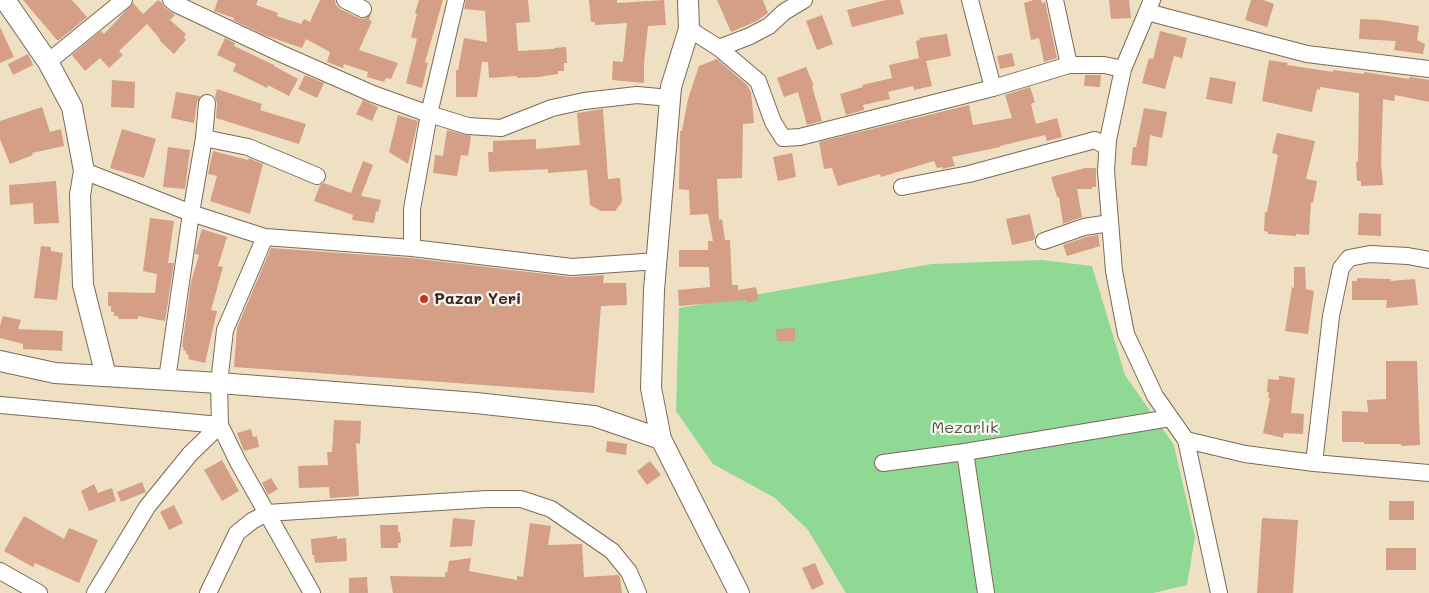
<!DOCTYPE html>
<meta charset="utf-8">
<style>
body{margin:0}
canvas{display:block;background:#efe0c3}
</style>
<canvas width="1429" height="593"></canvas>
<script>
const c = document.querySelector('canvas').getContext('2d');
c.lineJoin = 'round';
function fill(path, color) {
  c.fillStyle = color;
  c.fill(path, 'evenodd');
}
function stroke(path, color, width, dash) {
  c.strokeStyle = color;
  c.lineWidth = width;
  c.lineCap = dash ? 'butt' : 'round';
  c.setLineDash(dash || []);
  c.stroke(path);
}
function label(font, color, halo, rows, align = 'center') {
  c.font = font + ' Mali,sans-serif';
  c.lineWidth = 4.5;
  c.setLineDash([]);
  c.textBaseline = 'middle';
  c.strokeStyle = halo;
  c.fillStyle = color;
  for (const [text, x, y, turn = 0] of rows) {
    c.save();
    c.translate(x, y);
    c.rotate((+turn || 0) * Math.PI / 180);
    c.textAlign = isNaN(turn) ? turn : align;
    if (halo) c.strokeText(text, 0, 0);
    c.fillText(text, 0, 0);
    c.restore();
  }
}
fill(new Path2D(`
 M1042,260L1092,266L1125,375L1174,445L1195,537L1187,585L1153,593H846L808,530L775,498L713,464L676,411L679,308L932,264Z`), '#8fd995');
fill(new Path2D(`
 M23,0H72L87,17L59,40H57Z
 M158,0L161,2L165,8L175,15L170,20L186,34L184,37L186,40L174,54L159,40L160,39L147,24L119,51L123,55L109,68L100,58L85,71L72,55L101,31L104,34L133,3L143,14Z
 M218,0H258L256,5L278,13L277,16L301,24L304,19L310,22L320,0H335L336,5L340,9L359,18L364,19L371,14L369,20L372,21L359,50L398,63L391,79L386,78L384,82L367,77L368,72L344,64L343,68L327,62L330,52L306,39L302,48L264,35L233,20L234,18L214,11Z
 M419,0H443L425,62L428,63L422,88L406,83L417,39L411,37L417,14L415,13Z
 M466,0H528L530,22L516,23L518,51L554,49V48L566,47L567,63H564V71H558V74L538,77L517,78V76L489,78L488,62H482L477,97H456V70H458L464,38L487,42L485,11L464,9Z
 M589,0H617V3L664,0L666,25L648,26L644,63V83L612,80L613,61L623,62L627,23L595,25V22H591Z
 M717,0H763L768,13L757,21L731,32Z
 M886,0H900L904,14L852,27L847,10Z
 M1034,0H1041L1042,3L1045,2L1057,58L1044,62L1039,38L1031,40L1024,3Z
 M1109,0H1129L1131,18L1111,19Z
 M1251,0H1263L1274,4L1267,27L1245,20Z
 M822,15L833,44L817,50L806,21Z
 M1360,19L1382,20L1419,26L1417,40L1425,44L1423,54L1394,50L1396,41L1359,39Z
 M0,27L14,57L0,63Z
 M1160,31L1187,38L1182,58L1174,56L1165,89L1142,83L1149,58L1153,59Z
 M947,34L951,56L926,61L932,86L914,90L913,86L888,92L890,99L863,105L864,110L846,115L840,94L863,87L862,85L892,78L889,65L919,58L916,41L920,40L919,38Z
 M225,38L235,43L234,46L274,65V66L298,79L289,96L268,85L267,88L233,71L236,64L217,55Z
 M1012,53L1015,66L1000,69L997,56Z
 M28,54L33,65L13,75L8,64Z
 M717,59L747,85L751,92L754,123L743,124L742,178L717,179L719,220L722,219L725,240H730L732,285H738V290L756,287L759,300L747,303L746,300L679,306L678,290L710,287L709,267H679V250H708V241H713L708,214L690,215L689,190L679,189L680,131H682L688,99L699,66Z
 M1269,60L1288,63L1287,65L1333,72V70L1364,74V72L1409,79L1410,77L1429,80V102L1395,95L1394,101L1383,99L1381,163L1383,185L1361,186V181H1357L1356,162H1358L1359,93L1320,87V90L1317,89L1312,112L1262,101Z
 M806,67L814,86H812L822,121L807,125L798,92L784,97L777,78Z
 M305,75L324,83L317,98L298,89Z
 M1085,75H1101L1100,87L1084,86Z
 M1210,77L1236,82L1232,104L1206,99Z
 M112,80L135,82L134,108L111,107Z
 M1030,87L1035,102L1031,104L1036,124L1057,118L1062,137L1047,141L1045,135L1000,146V147L952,157L955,166L950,167L943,169L942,167L937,168L934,161L881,177L880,174L838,186L832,168L824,169L819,142L969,105L973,125L1012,118L1005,95Z
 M217,89L262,104L260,110L306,124L299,144L216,118L217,103L215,97Z
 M176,92L200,96L197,102L194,123L171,118Z
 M363,100L378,107L372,121L356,114Z
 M42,107L50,132L61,129L64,146L32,153L33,155L10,164L0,139V121Z
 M1144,108L1167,112L1162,138L1150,135L1147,166L1131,165L1133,147H1136Z
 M603,109L608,179L620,178L622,202L615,211H601L590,205L587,170L548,173V169L489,172L488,152H493V141L536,139V149L580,145L577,113Z
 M398,115L418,121L408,164L389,152Z
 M122,129L156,139L144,178L110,168Z
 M447,130L471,136L468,156L461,155L457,176L433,173L435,155L443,156Z
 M1277,133L1315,141L1306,179L1317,181L1313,203L1311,202L1309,235L1296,234V236L1268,234V232L1264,231L1265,212H1267L1278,155L1272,153Z
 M168,147L190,150L185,189L163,187Z
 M213,151L248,160L249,158L263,164L250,214L210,201L217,176L208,174Z
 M792,153L796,177L778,181L773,157Z
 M363,161L373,165L361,196L381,200L378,212L376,211L374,223L352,220L353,215L314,201L320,185L324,183L351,193Z
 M1085,168H1096V187H1092V189H1077L1082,217L1063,224L1059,197H1057L1051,177Z
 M56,181L59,223L34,224L33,203L10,205L9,185Z
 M1359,213L1381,214V236L1358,235Z
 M1030,214L1035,237L1034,240L1012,245L1006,219Z
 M150,218L174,221L168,263H174L165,321L138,316V319H119L118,316H114V312H111V306H108V292L155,293L157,274L143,271Z
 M202,229L227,237L218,266L223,267L211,310L217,311L205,363L188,359L189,355L186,354V351L183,350L184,347H182L191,282L199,255L195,254V252Z
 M1098,235L1100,246L1067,256L1063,245L1086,237Z
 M41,246L51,247V251L63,253L57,300L34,298Z
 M271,248L411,258L571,277L604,275L603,283H626L627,305L601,306L594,393L234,367L237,328Z
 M1294,267H1305L1306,289L1314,291L1308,334L1285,331L1292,287L1294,288Z
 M1357,278L1391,279L1390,281L1415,279L1418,305L1386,308L1387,300H1352V281H1357Z
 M3,316L21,320L18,329L63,331L62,351L23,349V344L0,338V326Z
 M795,328V341H777L776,329Z
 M1386,361H1417L1420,445L1401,446V444H1364V442H1342V411L1368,412L1367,400L1386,399Z
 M1279,376L1295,378L1291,413L1304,414L1303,434L1284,433L1283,438L1263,433L1270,398H1268L1269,392H1267L1268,379L1279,380Z
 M334,420L361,421L360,444L356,443L359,496L330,498L329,487L299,488L298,466L328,465L327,452H332Z
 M251,429L253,437L257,436L259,447L244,451L237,433Z
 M607,441L627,444L626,455L606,452Z
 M222,460L239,491L222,501L204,470Z
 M650,461L661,475L647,485L637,471Z
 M271,478L278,489L268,495L262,483Z
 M142,482L146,492L121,502L117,492Z
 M94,484L98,493L112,488L116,501L89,511L81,491Z
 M1389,501H1414V520H1389Z
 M174,505L183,523L169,530L160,512Z
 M24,516L64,539L69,528L98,540L79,583L35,563L33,567L4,551Z
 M453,518L475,520L472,546L450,547Z
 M1262,518L1298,520L1293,593H1257Z
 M530,523L551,526L548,545L582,544L584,577L618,575L620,577L622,593H393L390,576L445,577V572L447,573L449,561L471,558L469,571L517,580V576L523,577Z
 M380,525H398V532H400L401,543H398V548H381Z
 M337,536V539L346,538L347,561L315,563L314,555H312L311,539Z
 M1386,548H1416V570H1386Z
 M815,563L824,584L812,590L802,568Z
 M367,577L368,593H349V578Z`), '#d49f86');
const minor = new Path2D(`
 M171,0L176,4L282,54L373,94L429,114L468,126L501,128L552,108L584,101L637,95L670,98
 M345,0L363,9
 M970,0L993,88
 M1055,0L1069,65
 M1152,0L1123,69L1108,140L1106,171L1114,271L1126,334L1155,396L1186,440L1219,593
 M1147,12L1307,54L1429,69
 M689,29L719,48L758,81L773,122L783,138L800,137L993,88L1069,65H1104L1123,69
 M719,48L750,36L769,26L784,12L804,0
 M48,62L124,0
 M204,138L248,147L317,176
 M84,171L191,213L265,237L412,248L572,267L657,261
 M902,187L969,174L1095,140L1107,147
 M265,237L225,330L219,383L220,425L238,462L312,593
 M1044,241L1084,227L1110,223
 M412,248V209L429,114L456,0
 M167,379L191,213L204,138L207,103
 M0,405L220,425
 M1186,440L1245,454L1314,463L1429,473
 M965,452L986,593
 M883,463L965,452L1170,418
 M1314,463L1331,316L1341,268L1349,258L1370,254L1408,256L1429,260
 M0,571L39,593
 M95,593L147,507L190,454L220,425
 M208,593L237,533L252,521L267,513L487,499H521L551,509L612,551L629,572L638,593`);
const major = new Path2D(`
 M5,0L48,62L72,107L84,171L80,195L83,285L106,376
 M688,0L689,29L671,87L654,290L651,388L661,439L739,593
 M0,361L55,373L219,383L476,403L594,416L661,439`);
stroke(minor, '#7a6a58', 18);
stroke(major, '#7a6a58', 22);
stroke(minor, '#fff', 16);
stroke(major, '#fff', 20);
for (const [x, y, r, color] of [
 [424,299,5,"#c8321e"]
]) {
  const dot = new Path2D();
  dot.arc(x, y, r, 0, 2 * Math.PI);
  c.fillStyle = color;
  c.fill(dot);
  stroke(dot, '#f6f6f2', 2);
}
label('bold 16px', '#3b2a1e', '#f6f6f2', [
 ["Pazar Yeri",434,299]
], 'left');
label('16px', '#50563c', '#f6f6f2', [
 ["Mezarlık",965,428]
]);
</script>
